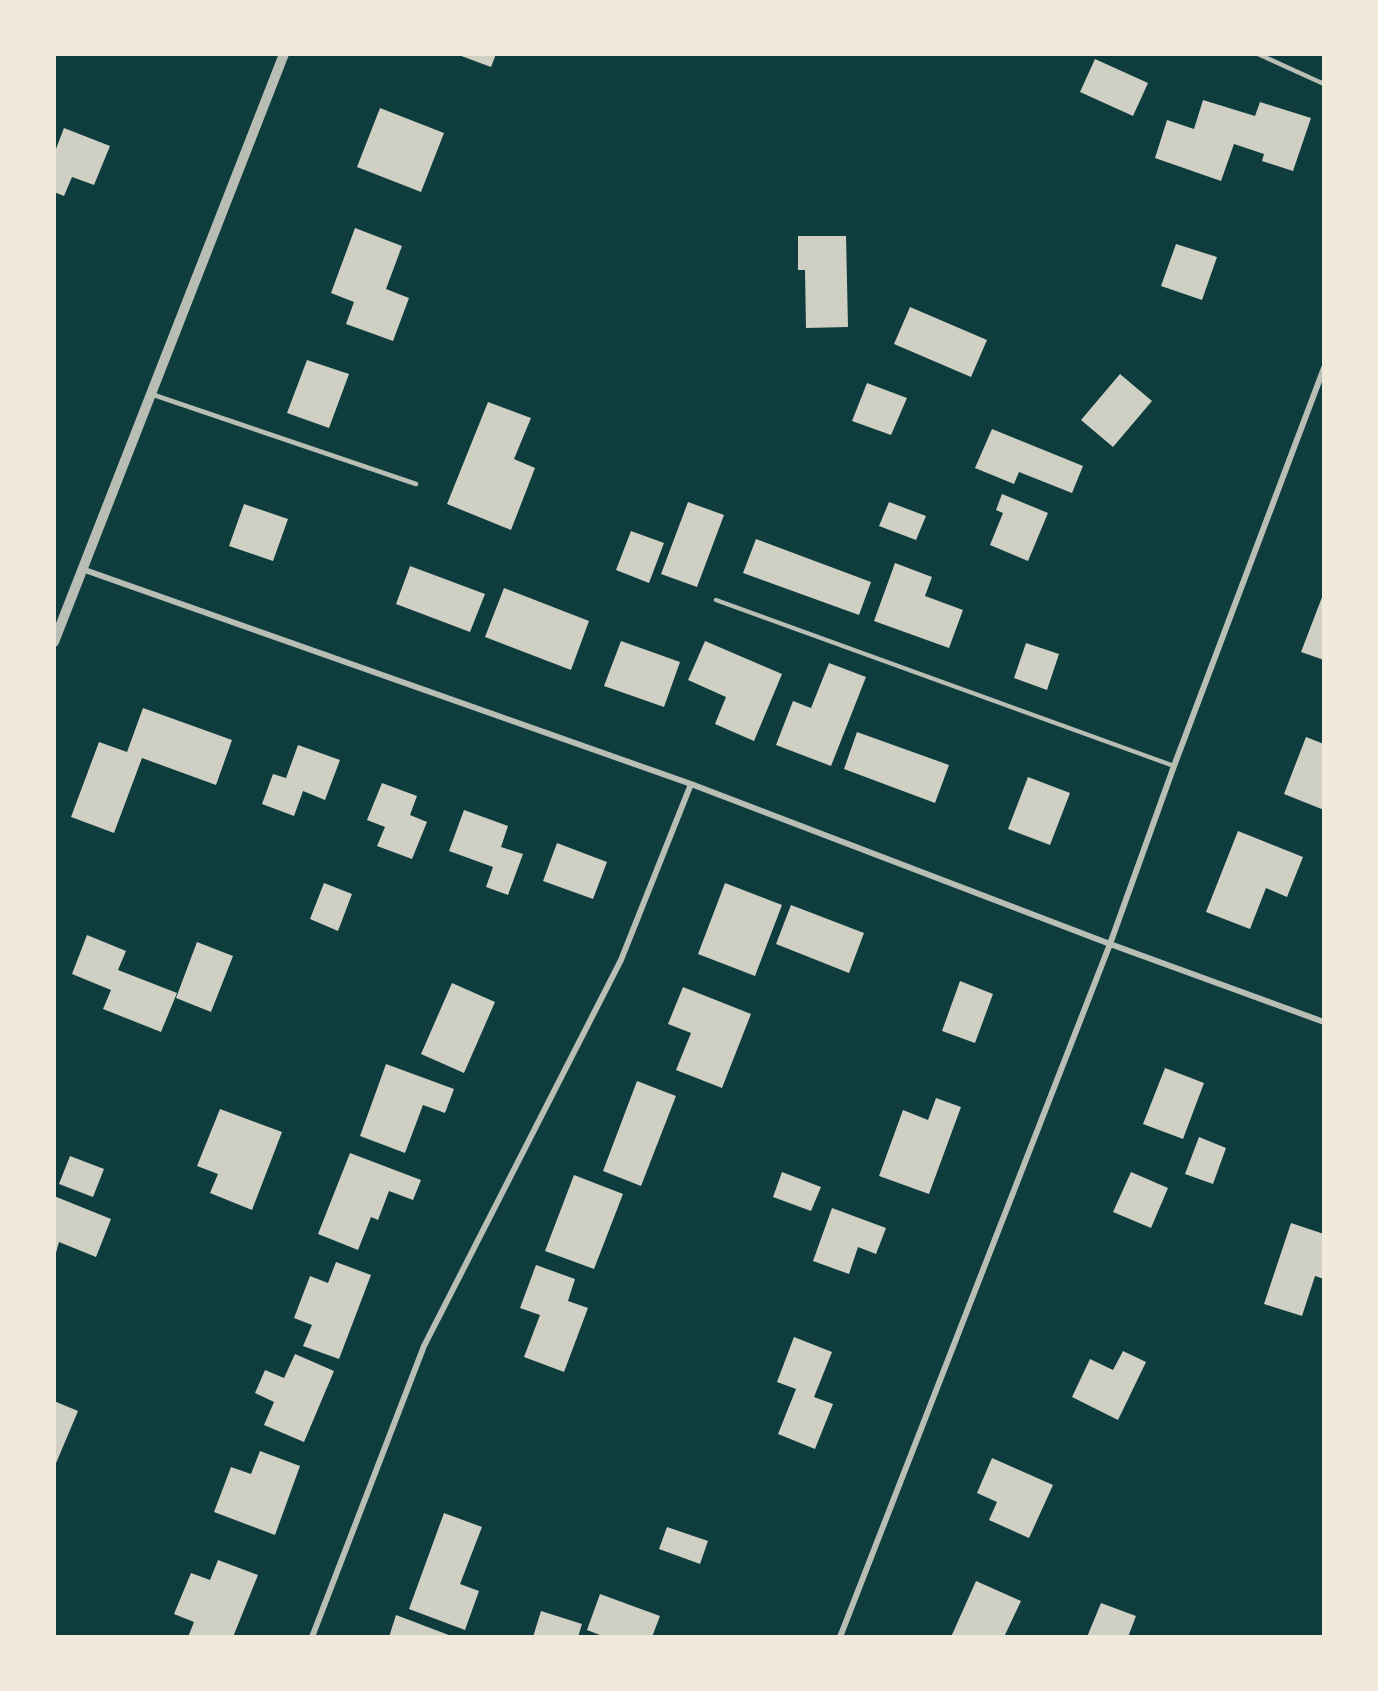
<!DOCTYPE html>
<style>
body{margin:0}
#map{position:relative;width:1378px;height:1691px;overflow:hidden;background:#0f3d3e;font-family:"IBM Plex Sans",sans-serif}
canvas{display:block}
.frame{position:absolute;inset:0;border:56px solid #f1e9da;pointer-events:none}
</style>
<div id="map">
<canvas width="1378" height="1691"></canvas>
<div class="frame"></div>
</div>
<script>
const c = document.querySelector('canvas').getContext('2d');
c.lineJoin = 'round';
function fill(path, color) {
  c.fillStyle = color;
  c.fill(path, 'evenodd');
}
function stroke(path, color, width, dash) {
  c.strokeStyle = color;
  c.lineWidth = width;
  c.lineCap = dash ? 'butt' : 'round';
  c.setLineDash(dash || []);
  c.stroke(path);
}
fill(new Path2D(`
 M456,54H496L491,67Z
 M1095,59L1148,83L1133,116L1080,92Z
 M1203,100L1255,116L1260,102L1311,118L1293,171L1262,161L1264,154L1234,144L1221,181L1155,158L1167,120L1194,129Z
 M380,108L444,133L421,192L357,167Z
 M64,128L110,146L94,185L72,177L64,196L54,192V154Z
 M355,228L402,246L386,289L409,298L393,341L346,324L354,302L331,293Z
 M798,236H846L848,327L806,328L805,270H798Z
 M1176,244L1217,257L1202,300L1161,286Z
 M910,307L987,340L971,377L894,344Z
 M307,360L349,374L329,428L287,413Z
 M1120,374L1152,401L1113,447L1081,420Z
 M867,383L907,398L891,435L852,421Z
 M488,402L531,418L514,459L535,468L511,530L447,504Z
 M992,429L1083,466L1072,493L1019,472L1014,484L975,468Z
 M1002,494L1048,513L1028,561L990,545L1003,513L996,510Z
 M688,502L724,515L697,587L661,574Z
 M889,502L926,516L916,540L879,526Z
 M244,504L288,519L273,561L229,546Z
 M631,531L664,543L649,583L616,570Z
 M756,539L871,582L859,615L743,573Z
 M895,563L932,577L925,596L963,610L949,648L874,621Z
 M410,566L485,594L470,632L396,604Z
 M504,588L589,621L571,670L485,637Z
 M1324,592V660L1301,652Z
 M621,641L680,662L664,707L604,686Z
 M705,641L782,674L754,741L715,724L726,697L688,680Z
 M1026,643L1059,654L1047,690L1014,678Z
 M829,663L866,677L831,766L776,745L793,701L811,708Z
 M143,708L232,740L216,785L142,758L114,833L71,817L99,742L127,752Z
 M857,732L949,765L935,803L844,769Z
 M1306,737L1324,744V810L1284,794Z
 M298,745L340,760L325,800L303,791L294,816L262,804L273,774L286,778Z
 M1028,777L1070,793L1050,845L1008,829Z
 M382,783L417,796L410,815L427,822L412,859L377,846L385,827L367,820Z
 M464,810L508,826L501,847L523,854L508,895L486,887L493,867L449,851Z
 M1238,831L1303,857L1287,897L1266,888L1250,929L1206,912Z
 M557,843L607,862L593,899L543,881Z
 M324,883L352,894L338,931L310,919Z
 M725,883L782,905L755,976L698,954Z
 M791,905L864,933L849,973L776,944Z
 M87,935L126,951L118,970L177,993L161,1032L103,1009L111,990L72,974Z
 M197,942L233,956L211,1012L176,998Z
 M960,981L993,994L975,1043L942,1031Z
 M452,983L495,1002L464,1073L421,1054Z
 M683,987L751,1014L722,1088L676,1070L691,1033L668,1024Z
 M386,1064L454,1089L445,1113L423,1105L405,1153L360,1136Z
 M1165,1068L1204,1083L1183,1139L1143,1124Z
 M637,1081L676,1096L641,1186L603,1171Z
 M936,1098L961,1107L929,1194L879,1176L903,1110L928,1120Z
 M220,1109L282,1132L252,1210L210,1193L218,1174L197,1166Z
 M1199,1137L1226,1148L1213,1184L1185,1174Z
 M350,1153L421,1180L413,1200L389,1191L378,1220L371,1217L358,1250L318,1234Z
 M70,1156L104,1169L93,1197L59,1184Z
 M782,1172L821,1187L811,1211L773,1197Z
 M1131,1172L1168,1188L1151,1228L1113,1212Z
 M574,1175L623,1194L594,1269L545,1251Z
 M54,1196L111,1219L96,1257L59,1242L54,1260Z
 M832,1208L886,1228L876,1254L858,1247L849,1274L813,1261Z
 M1291,1223L1324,1234V1279L1315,1276L1302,1316L1264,1304Z
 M336,1262L371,1275L339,1359L303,1346L312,1325L294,1318L310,1276L328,1283Z
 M536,1265L575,1279L568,1301L588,1308L564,1372L524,1357L540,1315L520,1308Z
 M794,1337L832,1352L814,1397L833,1404L815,1449L778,1434L796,1389L777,1382Z
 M1123,1351L1146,1362L1118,1420L1072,1397L1090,1359L1113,1370Z
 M295,1354L334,1371L304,1442L264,1425L274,1402L255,1393L265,1370L284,1378Z
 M54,1401L78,1411L54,1468Z
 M260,1451L300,1466L275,1535L214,1512L231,1467L251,1474Z
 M992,1458L1053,1485L1029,1538L989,1520L997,1502L977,1493Z
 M444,1513L482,1527L460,1584L479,1591L465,1630L409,1609Z
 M667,1527L708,1541L700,1564L659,1549Z
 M218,1560L258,1575L233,1637H188L194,1622L174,1614L191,1573L210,1580Z
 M976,1581L1021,1601L1004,1637H951Z
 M600,1594L660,1616L652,1637H605L587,1630Z
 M1101,1603L1136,1616L1128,1637H1087Z
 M541,1611L582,1624L578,1637H533Z
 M396,1615L454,1637H389Z`), '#cfcfc3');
stroke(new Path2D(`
 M1258,54L1324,84
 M151,394L416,484
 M716,600L1174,766`), '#b8beb3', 4.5);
stroke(new Path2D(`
 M82,569L691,784L1110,944L1324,1022
 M312,1637L424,1346L621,960L691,784
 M840,1637L1110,944L1174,766L1324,368`), '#b8beb3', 6);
stroke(new Path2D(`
 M54,642L284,54`), '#b8beb3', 10);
</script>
